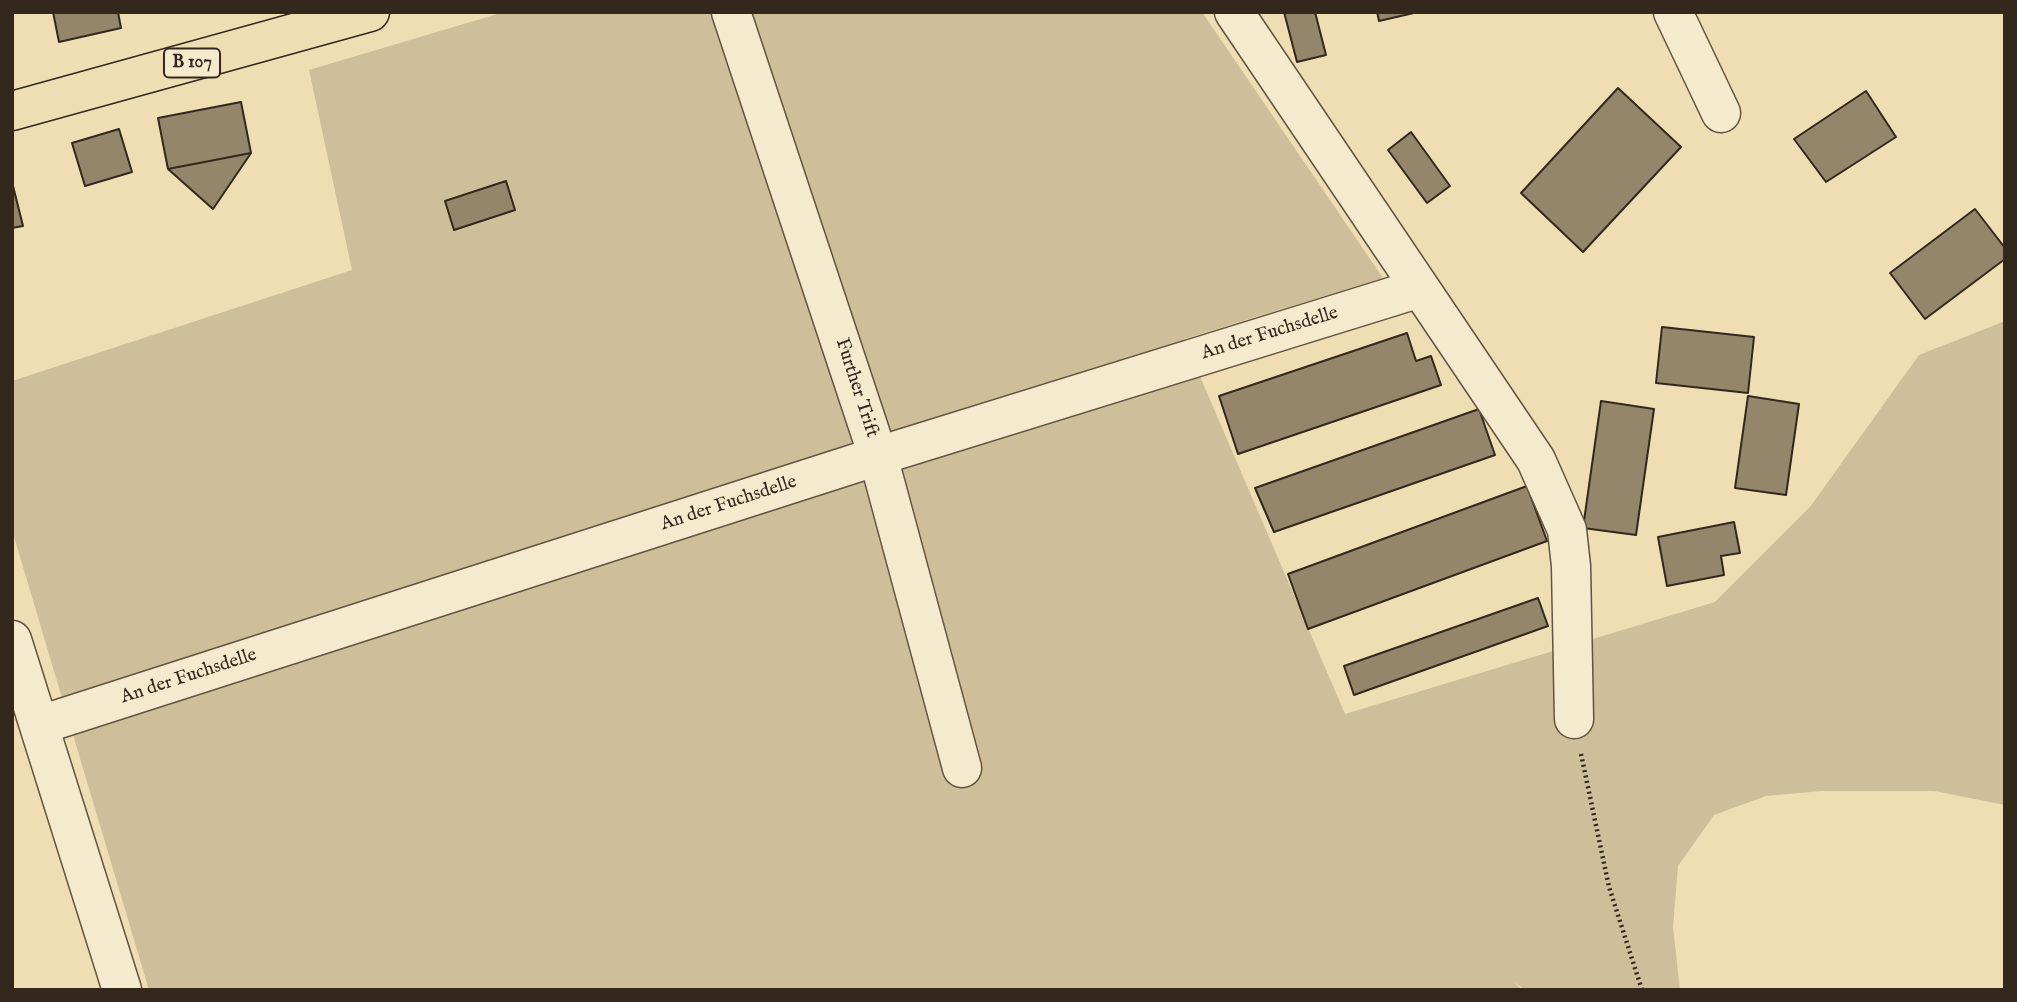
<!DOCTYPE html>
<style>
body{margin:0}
#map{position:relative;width:2017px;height:1002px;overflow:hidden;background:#efddb4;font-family:"IM FELL English",serif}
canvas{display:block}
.frame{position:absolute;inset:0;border:14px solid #34271b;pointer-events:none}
</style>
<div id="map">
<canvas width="2017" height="1002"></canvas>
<div class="frame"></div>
</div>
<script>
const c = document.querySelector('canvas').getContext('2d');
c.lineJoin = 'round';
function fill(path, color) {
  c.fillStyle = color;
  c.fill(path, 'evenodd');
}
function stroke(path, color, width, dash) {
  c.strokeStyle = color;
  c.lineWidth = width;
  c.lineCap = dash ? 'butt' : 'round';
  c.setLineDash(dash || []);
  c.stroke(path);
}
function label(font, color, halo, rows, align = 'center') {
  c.font = font + ' "IM FELL English",serif';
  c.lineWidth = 7;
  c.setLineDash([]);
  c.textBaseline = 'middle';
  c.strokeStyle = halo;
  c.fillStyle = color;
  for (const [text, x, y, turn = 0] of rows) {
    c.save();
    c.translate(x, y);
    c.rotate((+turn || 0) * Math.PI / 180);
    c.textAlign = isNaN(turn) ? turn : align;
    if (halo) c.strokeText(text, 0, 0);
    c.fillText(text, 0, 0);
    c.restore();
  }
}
fill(new Path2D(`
 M504,12H1202L1383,278L1184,339L1345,714L1715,602L1810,507L1919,355L2005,321V805L1934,791H1822L1766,796L1714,815L1678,866L1673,927L1680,990H1525L1514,982L1522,990H149L12,530V381L352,270L309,70Z`), '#cfbe9a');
const building = new Path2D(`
 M53,12H118L121,28L59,42Z
 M1284,12H1315L1326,55L1297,62Z
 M1377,12H1418L1379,21Z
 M1618,88L1681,147L1583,252L1521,193Z
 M1866,91L1896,137L1826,182L1794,139Z
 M241,102L251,153L168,169L158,118Z
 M119,129L132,172L85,186L72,143Z
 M1411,132L1450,186L1427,203L1388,150Z
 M251,153L213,209L168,169Z
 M506,181L515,210L454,230L445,201Z
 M12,182L23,226L12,228Z
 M1975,209L2005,248V259L1925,319L1890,273Z
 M1662,327L1754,337L1748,393L1656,383Z
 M1407,333L1416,361L1431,356L1441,385L1238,454L1219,396Z
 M1748,396L1799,404L1786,495L1735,488Z
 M1601,401L1654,409L1636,535L1583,528Z
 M1479,409L1495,455L1274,532L1255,488Z
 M1527,486L1547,541L1308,629L1288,574Z
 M1734,522L1740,553L1721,556L1724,575L1667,586L1658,537Z
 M1538,598L1548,626L1354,695L1344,666Z`);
fill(building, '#95866b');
stroke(building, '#34271b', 2);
const minor = new Path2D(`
 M731,12L878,456L962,768
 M1234,12L1536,460L1567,530L1571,566L1574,719
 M1673,12L1721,113
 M12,640L122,990
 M40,725L878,456L1420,288`);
const major = new Path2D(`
 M12,111L370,12`);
stroke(minor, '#635441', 41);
stroke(major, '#34271b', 41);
stroke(new Path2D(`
 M1581,754L1609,887L1642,990`), '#34271b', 4.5, [2, 3.5]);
stroke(minor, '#f5e9ce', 38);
stroke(major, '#efddb4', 38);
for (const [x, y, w] of [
 [192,63,56]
]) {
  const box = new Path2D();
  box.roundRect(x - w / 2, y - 14.5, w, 29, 5);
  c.fillStyle = '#f5e9ce';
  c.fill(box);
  stroke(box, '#34271b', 2);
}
label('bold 18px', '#34271b', null, [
 ["B 107",192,63]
]);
label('19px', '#34271b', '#f5e9ce', [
 ["An der Fuchsdelle",1270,334,-17],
 ["Further Trift",856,388,72],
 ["An der Fuchsdelle",729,504,-18],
 ["An der Fuchsdelle",189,677,-18]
]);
</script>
